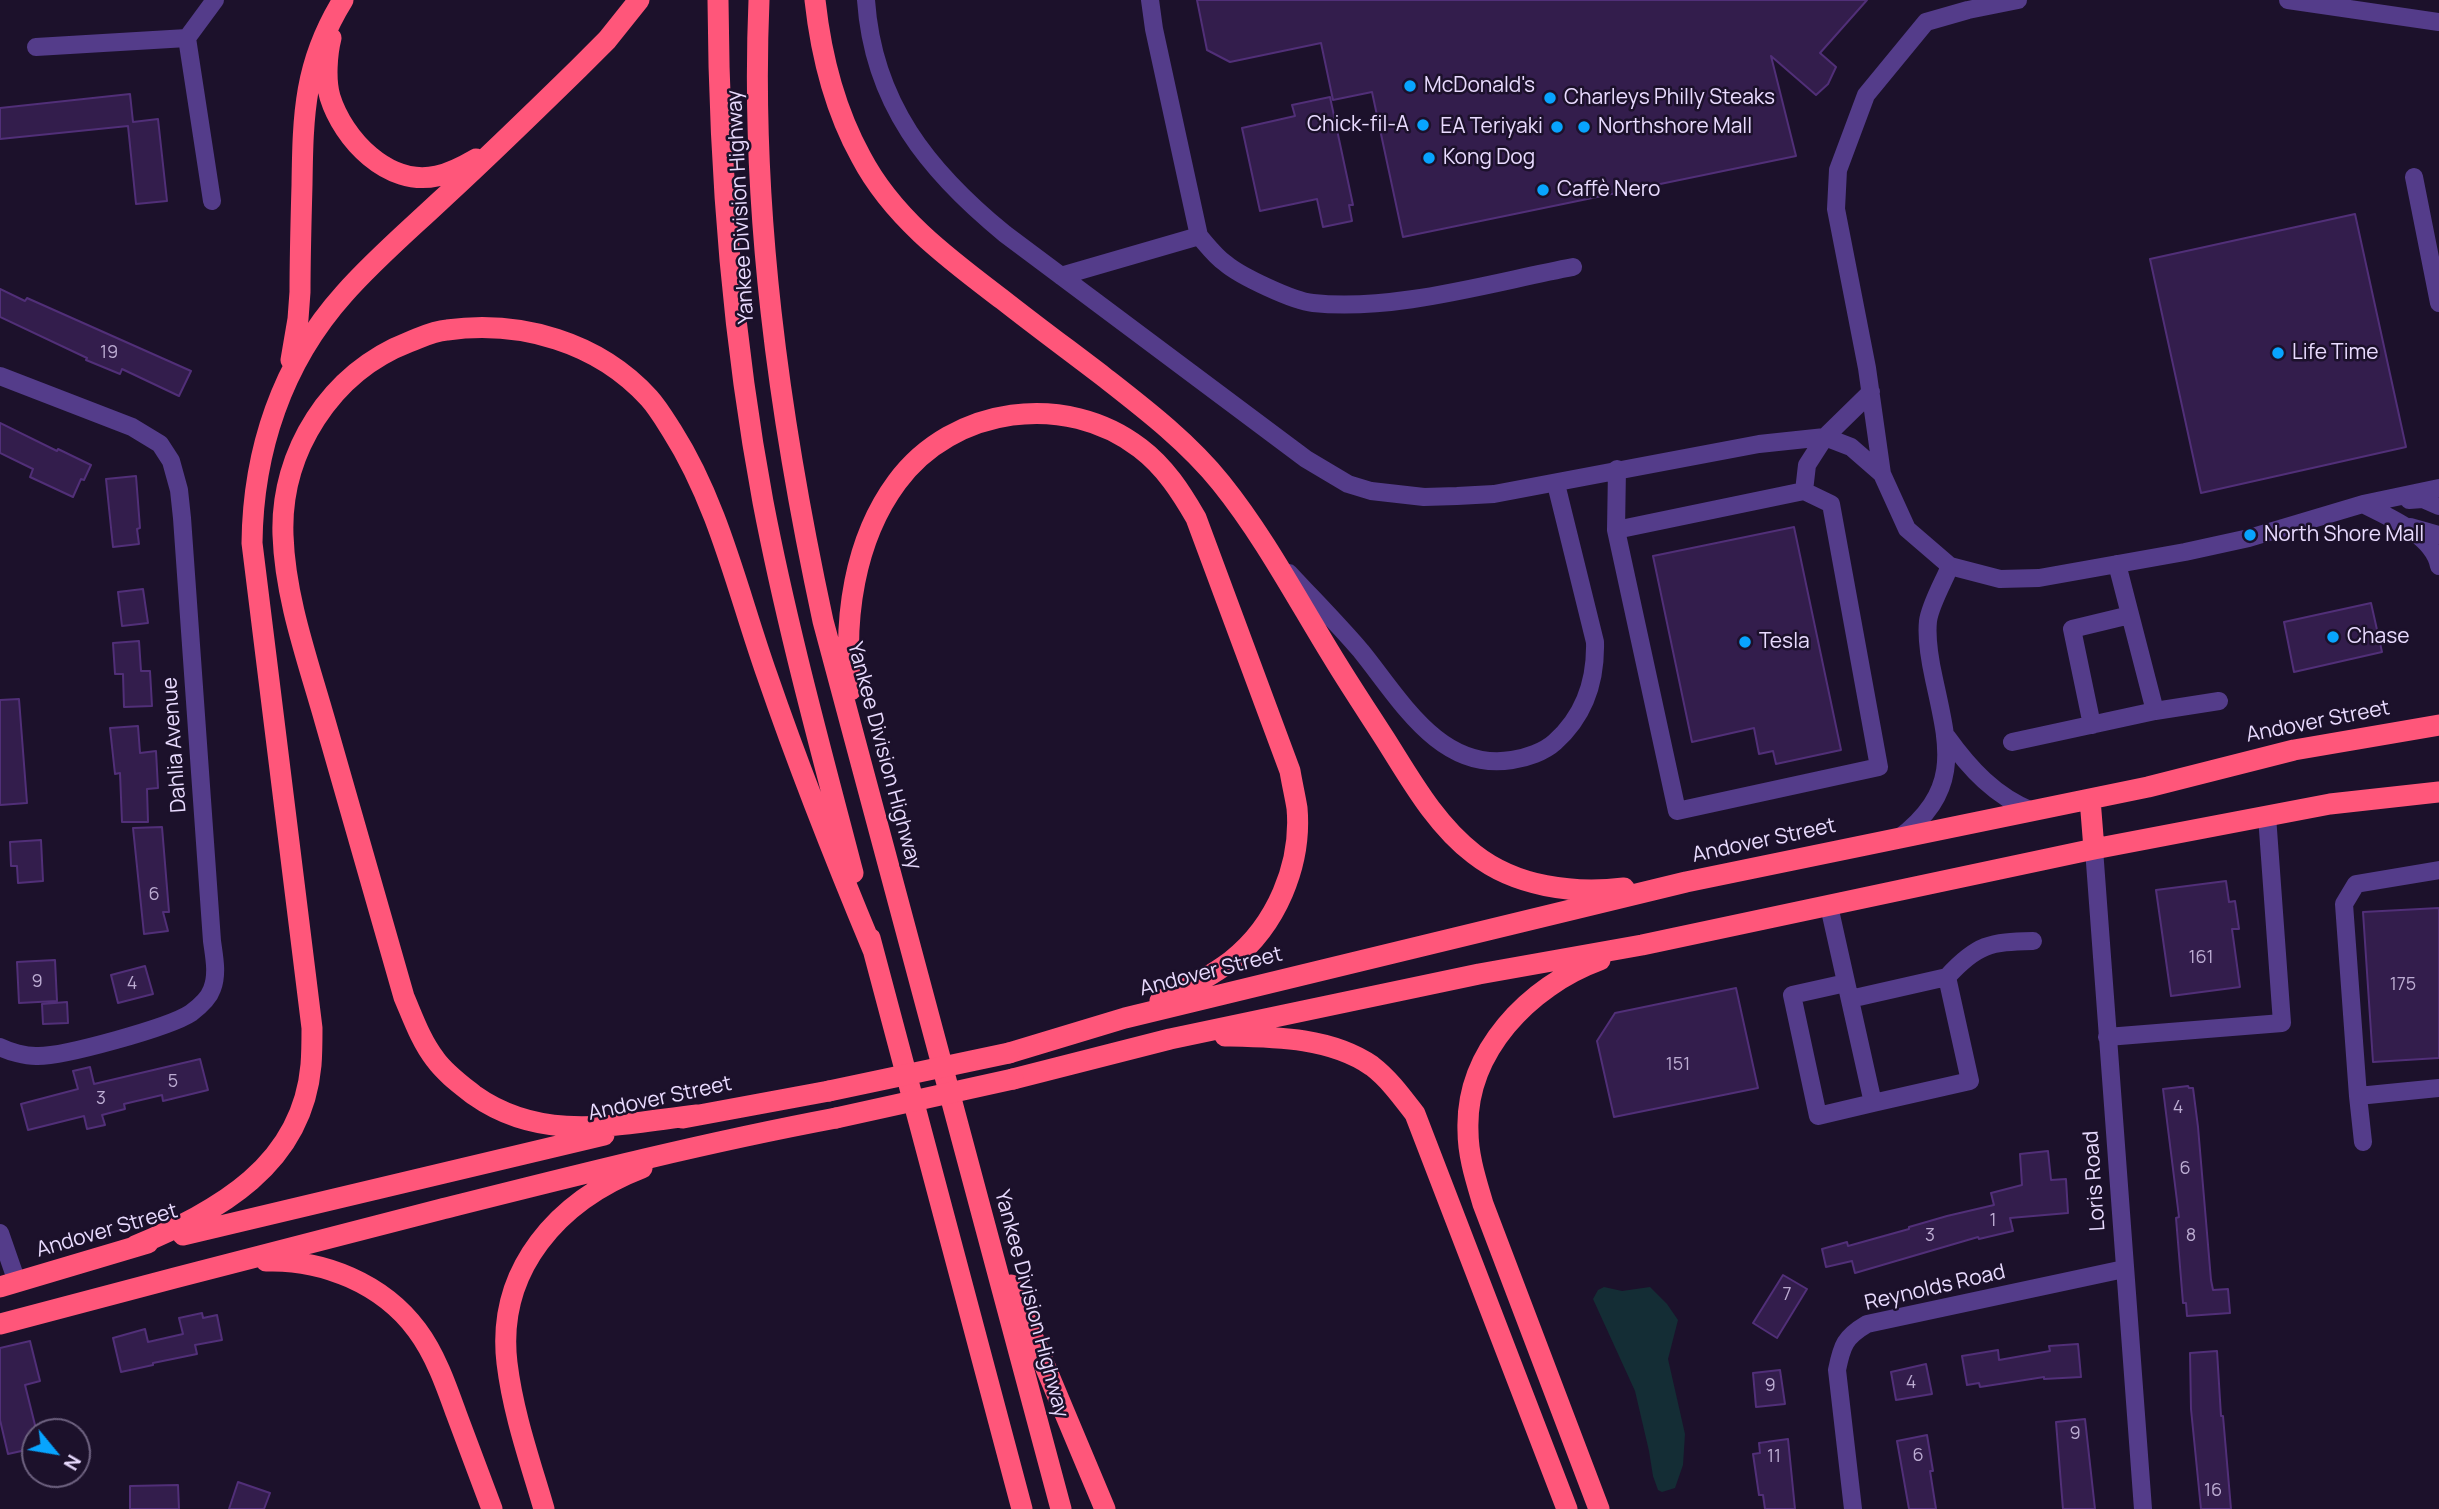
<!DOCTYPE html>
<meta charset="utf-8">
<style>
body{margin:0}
#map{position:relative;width:2439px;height:1509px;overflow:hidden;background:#1c112b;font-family:Manrope,sans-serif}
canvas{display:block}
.north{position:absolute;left:21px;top:1418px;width:70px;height:70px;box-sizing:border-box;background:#1c112b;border:2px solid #6e6280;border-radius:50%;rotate:120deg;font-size:19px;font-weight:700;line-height:28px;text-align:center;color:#e9dbff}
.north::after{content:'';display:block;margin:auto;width:24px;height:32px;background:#08a4fe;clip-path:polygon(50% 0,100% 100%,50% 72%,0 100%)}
</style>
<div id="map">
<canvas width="2439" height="1509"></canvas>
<div class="north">N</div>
</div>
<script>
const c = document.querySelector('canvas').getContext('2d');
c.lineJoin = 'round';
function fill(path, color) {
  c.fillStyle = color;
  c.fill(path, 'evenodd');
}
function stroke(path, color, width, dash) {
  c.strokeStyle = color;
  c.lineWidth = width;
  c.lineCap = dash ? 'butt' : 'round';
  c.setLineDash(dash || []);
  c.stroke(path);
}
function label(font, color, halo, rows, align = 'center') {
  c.font = font + ' Manrope,sans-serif';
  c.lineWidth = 5;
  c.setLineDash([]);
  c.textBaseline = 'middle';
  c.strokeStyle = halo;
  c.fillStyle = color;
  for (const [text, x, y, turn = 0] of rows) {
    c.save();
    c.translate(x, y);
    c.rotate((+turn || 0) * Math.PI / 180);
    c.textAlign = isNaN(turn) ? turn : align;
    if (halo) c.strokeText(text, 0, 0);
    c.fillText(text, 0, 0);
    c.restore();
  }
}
fill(new Path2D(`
 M1604,1287L1622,1291L1650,1287L1667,1304L1678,1320L1668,1359L1685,1434L1683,1465L1675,1488L1662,1492L1658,1490L1653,1476L1649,1451L1635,1391L1593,1299L1598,1290Z`), '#142d35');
const building = new Path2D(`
 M1197,0H1867L1820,53L1836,67L1828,84L1816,95L1771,56L1796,156L1403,237L1372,92L1333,100L1321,43L1230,62L1207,50Z
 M130,94L133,122L158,119L167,201L136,204L128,126L0,139V108Z
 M1330,97L1353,205H1349L1352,221L1323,227L1317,199L1260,211L1242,128L1295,116L1292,105Z
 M2355,214L2406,447L2201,493L2150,259Z
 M0,289L25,301L27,298L191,371L179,396L122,369L120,374L86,360L87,358L0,317Z
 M0,423L57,451L58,449L91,465L84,480L81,479L73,497L30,477L33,469L0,453Z
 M136,476L140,528L137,529L139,544L113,547L106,479Z
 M1794,527L1841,750L1776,764L1773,751L1759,754L1754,728L1692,742L1653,556Z
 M143,589L148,623L122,626L118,592Z
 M2371,603L2382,652L2294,672L2284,622Z
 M139,641L141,671H150L152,706L124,707L123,674H115L113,643Z
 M19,699L27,803L0,805V700Z
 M138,726L140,753L156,751L158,788L147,789L148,822H122L120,773L115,774L110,728Z
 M162,827L169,912H163L168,931L144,934L133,828Z
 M41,840L43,881L18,883L17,866H11L10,842Z
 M2226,881L2229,902L2235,901L2239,929H2232L2240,987L2171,996L2156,890Z
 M2439,908V1058L2373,1062L2363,912Z
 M55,960L57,1001L19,1003L17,962Z
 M145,966L153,994L118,1003L111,975Z
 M1736,988L1758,1088L1614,1117L1597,1041L1615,1013Z
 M67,1002L68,1023L43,1024L42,1004Z
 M200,1059L208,1090L163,1101L162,1095L124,1104L125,1109L102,1115L105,1125L87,1129L84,1116L28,1130L21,1104L78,1089L73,1071L90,1067L94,1084Z
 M2188,1086L2189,1088H2193L2198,1127L2211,1280L2213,1290L2228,1289L2230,1313L2187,1316L2186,1303H2183L2176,1218L2179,1217L2163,1089Z
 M2048,1151L2051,1180L2066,1179L2068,1213L2010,1218L2013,1231L1979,1239L1978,1237L1855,1273L1852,1261L1826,1267L1822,1249L1847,1242L1848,1246L1909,1229V1227L1947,1216L1994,1205L1991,1193L2022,1185L2020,1154Z
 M1783,1275L1807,1289L1777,1338L1753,1323Z
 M202,1313L203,1318L217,1315L222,1340L195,1345L197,1354L153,1363V1365L121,1372L113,1338L145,1329L148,1342L183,1334L179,1318Z
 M30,1341L40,1381L25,1385L35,1425V1448L8,1454L0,1420V1348Z
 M2078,1344L2081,1377L2044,1379V1377L1980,1387L1979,1383L1967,1385L1962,1356L1998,1350L1999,1360L2050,1351L2049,1346Z
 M2217,1351L2221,1416H2223L2231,1509H2201L2191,1409L2190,1353Z
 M1926,1364L1932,1394L1896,1400L1891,1372Z
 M1780,1370L1785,1404L1756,1407L1753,1373Z
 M2085,1419L2095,1509H2063L2056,1422Z
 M1927,1435L1933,1471H1930L1936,1509H1909L1897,1441Z
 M1788,1439L1795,1509H1765L1763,1495H1759L1753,1454L1760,1453L1759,1443Z
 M238,1482L270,1493L264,1509H229Z
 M178,1485L179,1509H130V1486Z`);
fill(building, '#331d4c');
stroke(building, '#512f78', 2);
stroke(new Path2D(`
 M866,0C873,103 928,171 1005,234L1306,459L1348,484L1371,491L1424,497L1457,496L1494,494L1759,444L1825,437L1851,447L1882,474L1907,529L1950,566L2000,579L2039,578L2185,552L2249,538L2363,504L2439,488
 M2288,0L2439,22
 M187,38L212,201
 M187,38L215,0
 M36,47L187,38
 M2414,177L2439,303
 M1199,236C1207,245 1215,256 1225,263C1240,276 1293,301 1313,303C1394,312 1493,282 1573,267
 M1061,276L1199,236L1154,29L1150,0
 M0,376L132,427L160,444L171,461L179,490L182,518L212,941C214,956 218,974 212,989C209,998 199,1007 191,1013C170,1027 63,1057 36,1056C25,1056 10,1052 0,1047
 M1882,474L1867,368L1836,209L1838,170L1866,95L1926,22L1968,10L2018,0
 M1804,491L1831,504L1879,767L1677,811L1616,530L1804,491L1807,465L1825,437L1871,392
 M2409,500L2423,499L2439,506
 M2363,504C2388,517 2433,535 2439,566
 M2410,527L2439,535
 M1616,530L1617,469
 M1289,573C1313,599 1338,624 1361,651C1400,699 1440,772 1512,760C1526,758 1544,752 1555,742C1585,715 1596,681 1595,642L1556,484
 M2155,711L2219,701
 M2092,725L2072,629L2130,615
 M1947,737C1970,769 1995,796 2032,811
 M2012,742L2155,711L2117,564
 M1898,839C1962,790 1949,748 1934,679C1930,661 1926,640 1928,621C1930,605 1944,581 1950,566
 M2094,849L2143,1509
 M2439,870L2356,884L2344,904L2358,1096L2439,1088
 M1829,906L1873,1103L1970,1081L1947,977L1850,999
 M1947,977C1977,944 1990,942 2033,941
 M1846,983L1792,995L1818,1116L1873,1103
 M2107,1037L2282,1023L2267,816
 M2358,1096L2363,1142
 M0,1233L17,1282
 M1853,1509L1837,1370C1842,1345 1845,1337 1867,1324L2124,1269`), '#543c8a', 18);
stroke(new Path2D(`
 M718,0C719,169 732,336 763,502C787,627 821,750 853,873
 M759,0C750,209 779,417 823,621L1061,1509
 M815,0C821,55 834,108 861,157C893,218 949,259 1003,300C1036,326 1070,351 1104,377C1145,409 1188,442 1221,483C1266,539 1299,603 1337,664C1353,690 1369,714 1385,739C1411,780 1435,824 1474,854C1516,887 1573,894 1624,888
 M331,38C327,54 325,80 330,97C343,139 388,187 437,176C451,173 464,166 476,159
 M291,360L298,319L300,292C300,257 301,221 302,185C303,114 304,63 343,0
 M851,690C843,620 854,540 897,482C953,406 1066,391 1140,448C1165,467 1181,492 1196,518L1290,771C1292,783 1295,796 1297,808C1302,865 1276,926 1231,961C1210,977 1184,990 1160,1001
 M2090,799L2094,849
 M870,938L1022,1509
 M1225,1036C1274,1037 1330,1037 1372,1066C1389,1079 1402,1097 1415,1114L1567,1509
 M1009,1053L1125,1018L1686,882L2148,787L2294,750L2439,725
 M1013,1079L1170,1039L1479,974L1642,945L2094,849L2330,804L2439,792
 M697,1115C619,1124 543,1144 474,1095C460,1084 445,1073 435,1059C421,1041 413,1018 404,997C378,905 351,813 325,721C308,661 285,598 283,535C280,452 331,372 409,342C422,337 433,331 447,330C521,320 598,342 649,398C658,408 665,420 672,431C719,505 738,593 767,675C799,768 835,859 873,950
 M683,1118L829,1091
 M183,1235L604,1135
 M135,1246C218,1211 302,1166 311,1065C312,1053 312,1040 312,1028L252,543C253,451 282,363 344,294C373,261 408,231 440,201C487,158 533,113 579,68L607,40L639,0
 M266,1261C323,1259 383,1284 417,1330C435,1354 446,1385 456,1413C468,1445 480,1477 492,1509
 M1011,1285L1105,1509
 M0,1287L148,1243
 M0,1324C147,1285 295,1246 442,1209C573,1176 703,1143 836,1118
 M544,1509C530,1461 513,1413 507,1363C496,1269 559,1200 642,1168
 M1599,1509L1483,1204C1476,1180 1468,1156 1468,1131C1465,1052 1529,986 1600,960`), '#ff567a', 21);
stroke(new Path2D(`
 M829,1091L1009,1053
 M836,1118L1013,1079`), '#ff567a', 21);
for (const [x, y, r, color] of [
 [1410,86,7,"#08a4fe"],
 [1550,98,7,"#08a4fe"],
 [1423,125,7,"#08a4fe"],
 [1557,127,7,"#08a4fe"],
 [1584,127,7,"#08a4fe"],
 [1429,158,7,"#08a4fe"],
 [1543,190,7,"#08a4fe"],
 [2278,353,7,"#08a4fe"],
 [2250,535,7,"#08a4fe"],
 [2333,637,7,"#08a4fe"],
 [1745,642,7,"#08a4fe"]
]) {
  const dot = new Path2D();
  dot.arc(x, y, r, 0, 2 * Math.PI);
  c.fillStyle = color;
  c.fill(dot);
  stroke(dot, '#1c112b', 2.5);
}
label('18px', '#bcacd2', null, [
 ["19",109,353],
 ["6",154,895],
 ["161",2201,958],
 ["9",37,982],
 ["4",132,984],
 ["175",2403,985],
 ["151",1678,1065],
 ["5",173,1082],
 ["3",101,1099],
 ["4",2178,1108],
 ["6",2185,1169],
 ["1",1993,1221],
 ["3",1930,1236],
 ["8",2191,1236],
 ["7",1787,1295],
 ["4",1911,1383],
 ["9",1770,1386],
 ["9",2075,1434],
 ["6",1918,1456],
 ["11",1774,1457],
 ["16",2213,1491]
]);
label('21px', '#e9dbff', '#1c112b', [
 ["McDonald's",1424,86],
 ["Charleys Philly Steaks",1564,98],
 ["Chick-fil-A",1409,125,"right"],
 ["EA Teriyaki",1543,127,"right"],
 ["Northshore Mall",1598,127],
 ["Kong Dog",1443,158],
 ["Caffè Nero",1557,190],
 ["Life Time",2292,353],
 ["North Shore Mall",2264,535],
 ["Chase",2347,637],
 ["Tesla",1759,642]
], 'left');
label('21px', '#e9dbff', '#1c112b', [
 ["Yankee Division Highway",741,207,-93],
 ["Andover Street",2318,722,-11],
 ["Dahlia Avenue",175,745,-94],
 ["Yankee Division Highway",884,756,75],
 ["Andover Street",1764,841,-12],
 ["Andover Street",1211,972,-14],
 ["Andover Street",660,1099,-12],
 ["Loris Road",2095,1181,-94],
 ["Andover Street",107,1231,-16],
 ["Reynolds Road",1935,1288,-13],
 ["Yankee Division Highway",1031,1304,75]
]);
</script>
